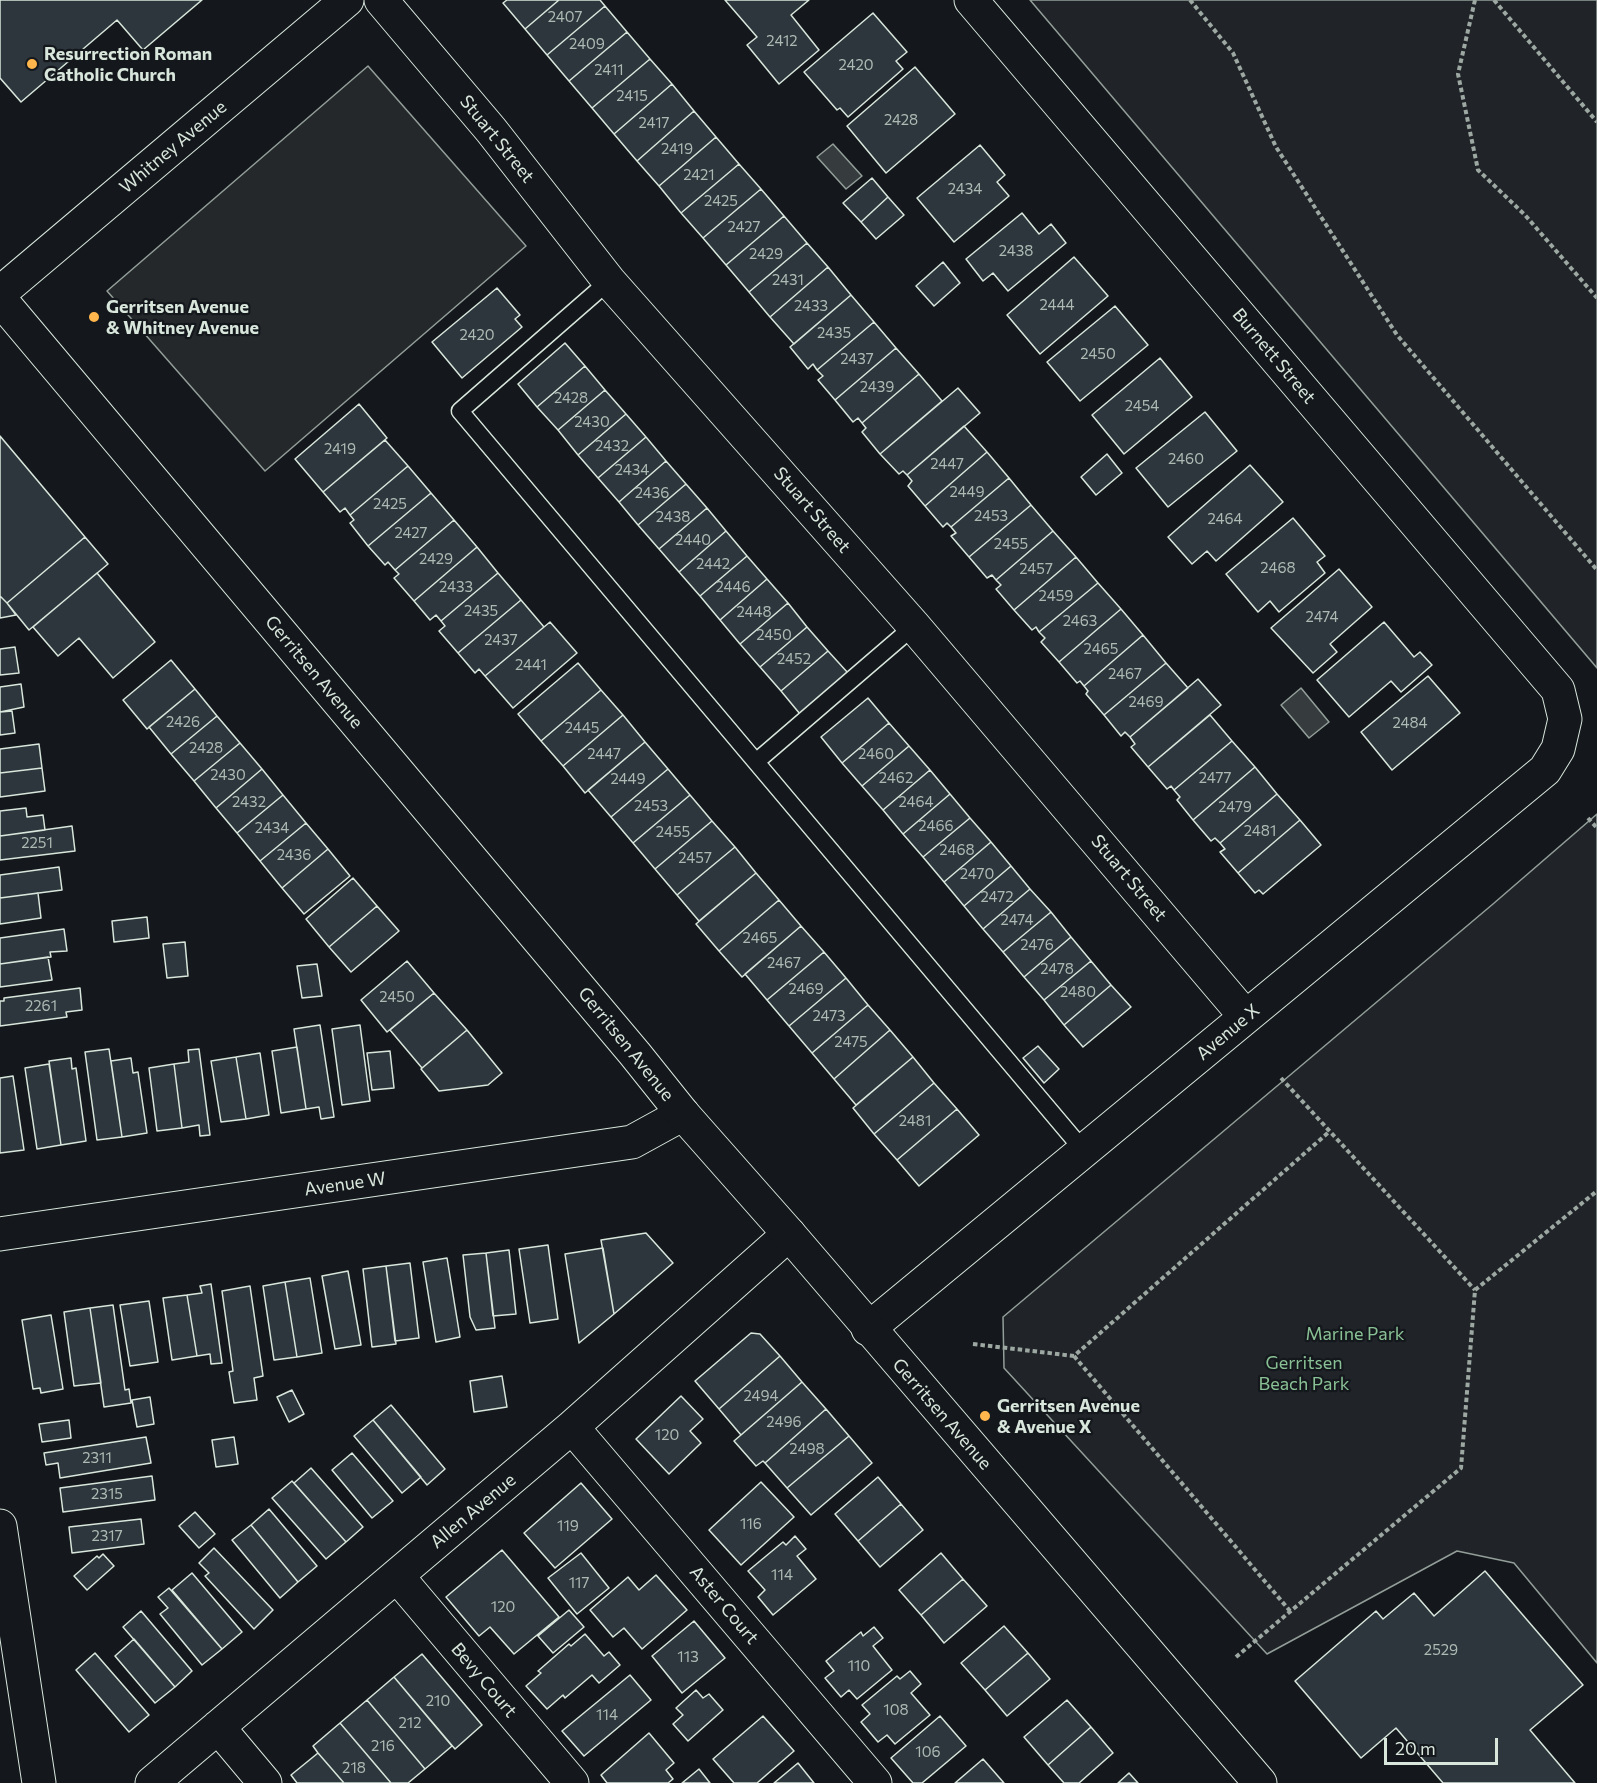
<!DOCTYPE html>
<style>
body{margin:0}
#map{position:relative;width:1597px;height:1783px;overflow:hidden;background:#14181c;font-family:Commissioner,sans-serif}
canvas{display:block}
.scale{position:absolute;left:1384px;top:1738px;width:114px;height:27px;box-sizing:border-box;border:3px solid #d8e6dc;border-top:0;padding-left:8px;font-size:18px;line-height:21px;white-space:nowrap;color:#d8e6dc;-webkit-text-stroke:4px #14181c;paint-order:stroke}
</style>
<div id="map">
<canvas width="1597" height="1783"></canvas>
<div class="scale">20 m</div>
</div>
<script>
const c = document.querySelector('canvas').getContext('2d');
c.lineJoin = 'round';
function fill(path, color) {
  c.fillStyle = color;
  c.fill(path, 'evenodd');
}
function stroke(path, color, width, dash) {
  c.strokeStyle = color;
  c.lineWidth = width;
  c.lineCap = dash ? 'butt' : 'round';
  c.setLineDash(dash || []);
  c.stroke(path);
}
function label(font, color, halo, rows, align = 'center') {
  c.font = font + ' Commissioner,sans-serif';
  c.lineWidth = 4.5;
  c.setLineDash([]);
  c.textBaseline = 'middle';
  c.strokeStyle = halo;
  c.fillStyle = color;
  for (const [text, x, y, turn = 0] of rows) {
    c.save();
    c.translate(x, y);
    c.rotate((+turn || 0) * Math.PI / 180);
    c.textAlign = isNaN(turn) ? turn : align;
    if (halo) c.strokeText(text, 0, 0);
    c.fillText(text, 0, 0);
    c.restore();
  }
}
const green = new Path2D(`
 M1030,0H1597V668Z
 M1597,814V1663L1514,1563L1457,1551L1267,1654L1004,1368L1003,1317L1493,904Z`);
fill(green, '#202428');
stroke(green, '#939e99', 1.5);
const parking = new Path2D(`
 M368,66L526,246L265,471L107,291Z`);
fill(parking, '#24282b');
stroke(parking, '#939e99', 1.5);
const water = new Path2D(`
 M833,144L862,176L846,189L817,157Z
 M1301,688L1329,722L1309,738L1281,705Z`);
fill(water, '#363b3e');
stroke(water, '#939e99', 1.5);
const building = new Path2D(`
 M0,0H202L143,50L117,20L21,102L0,78Z
 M507,0H559L525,29L503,3Z
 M559,0H600L605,6L547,55L525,29Z
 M725,0H809L791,15L819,50L779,84L747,45L757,37Z
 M605,6L627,32L569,81L547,55Z
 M873,13L907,52L896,61L903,69L848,117L840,108L837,110L804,72Z
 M627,32L650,59L592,108L569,81Z
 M650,59L672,84L614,134L592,108Z
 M915,67L955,114L886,173L847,126Z
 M672,84L694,111L637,161L614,134Z
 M694,111L716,137L659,186L637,161Z
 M716,137L739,164L681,213L659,186Z
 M980,145L1005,175L997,182L1009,196L954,242L917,198Z
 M739,164L761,189L703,238L681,213Z
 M872,178L888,197L861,222L843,203Z
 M761,189L784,216L726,265L703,238Z
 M888,197L904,215L876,239L861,222Z
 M1022,213L1039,234L1051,224L1066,243L1008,291L993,273L983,281L966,259Z
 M784,216L807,243L749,292L726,265Z
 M807,243L828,267L770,317L749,292Z
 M1074,257L1108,296L1040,354L1007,315Z
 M943,262L960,283L934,306L916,286Z
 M828,267L851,295L794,344L770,317Z
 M497,288L520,315L515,319L522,327L462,378L432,342Z
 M851,295L874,322L817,370L813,364L808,369L790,347Z
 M1115,306L1148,345L1080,401L1047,362Z
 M874,322L896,348L835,400L818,380L823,376L817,370Z
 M565,343L585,366L537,407L518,384Z
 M896,348L919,374L862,423L858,418L853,422L835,400Z
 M1160,358L1192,397L1124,454L1092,415Z
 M585,366L605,390L558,430L537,407Z
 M919,374L942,401L880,454L862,432L866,428L862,423Z
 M958,388L980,413L907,475L903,471L899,474L880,454Z
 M605,390L626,414L578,455L558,430Z
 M359,404L387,438L323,492L295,459Z
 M1205,412L1237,451L1168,507L1136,468Z
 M626,414L646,437L598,478L578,455Z
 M964,426L987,452L925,506L908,486L912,481L907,475Z
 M0,436L85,537L7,603L0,596Z
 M646,437L666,461L619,502L598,478Z
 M385,440L408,466L350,515L345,508L340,512L323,492Z
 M987,452L1009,478L951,527L947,523L943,527L925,506Z
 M1107,454L1122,473L1096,495L1081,477Z
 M666,461L686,484L638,525L619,502Z
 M1250,465L1283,502L1216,561L1207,551L1192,564L1168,537Z
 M408,466L431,493L368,546L350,523L354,520L350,515Z
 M1009,478L1031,505L969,557L951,536L956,533L951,527Z
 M686,484L707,508L659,549L638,525Z
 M431,493L454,520L395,570L388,562L385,565L368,546Z
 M1031,505L1053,531L996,580L992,575L987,578L969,557Z
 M707,508L726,531L679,572L659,549Z
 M1293,518L1325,556L1317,562L1325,573L1279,612L1270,601L1258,612L1226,574Z
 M454,520L477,547L414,601L394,578L399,574L395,570Z
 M726,531L747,556L700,596L679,572Z
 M1053,531L1076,557L1014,610L996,589L1001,585L996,580Z
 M85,537L108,564L29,630L7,603Z
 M477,547L498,573L441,621L436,615L430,620L414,601Z
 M747,556L767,579L720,620L700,596Z
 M1076,557L1098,583L1039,632L1036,627L1032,630L1014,610Z
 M1339,569L1372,607L1330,644L1337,652L1313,673L1271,628Z
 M97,573L155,642L113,678L79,638L58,656L33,627Z
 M498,573L521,600L458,653L439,631L445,626L441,621Z
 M767,579L788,603L740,644L720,620Z
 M1098,583L1121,609L1059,662L1041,642L1045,638L1039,632Z
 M0,596L7,603L16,615L0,618Z
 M521,600L544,627L485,676L479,669L475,673L458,653Z
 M788,603L807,627L760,667L740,644Z
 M1121,609L1143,635L1084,686L1080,681L1077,683L1059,662Z
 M550,622L577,653L513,708L485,676Z
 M1384,622L1414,657L1420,652L1432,665L1401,692L1391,681L1349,717L1317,680Z
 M807,627L828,651L781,691L760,667Z
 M1143,635L1166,663L1104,715L1086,694L1088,691L1084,686Z
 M15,647L19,673L0,675V649Z
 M828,651L848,673L800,714L781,691Z
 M171,660L195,689L147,729L123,700Z
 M578,663L601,690L541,741L518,714Z
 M1166,663L1188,688L1130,737L1125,732L1121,736L1104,715Z
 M1428,676L1460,713L1392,770L1361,732Z
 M1198,679L1221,705L1148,767L1131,747L1135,744L1130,737Z
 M21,684L24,707L0,712V687Z
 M195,689L217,716L171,754L149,727Z
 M601,690L623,715L563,766L541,741Z
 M868,698L889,723L842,763L821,737Z
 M12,711L15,733L0,735V712Z
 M623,715L645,742L585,793L563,766Z
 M1210,715L1232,741L1174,790L1171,786L1167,789L1148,767Z
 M217,716L240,743L194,781L171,754Z
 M889,723L909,746L862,786L842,763Z
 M1232,741L1255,767L1193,820L1177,800L1180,797L1174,790Z
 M645,742L668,769L611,817L588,790Z
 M240,743L262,769L216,808L194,781Z
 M39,744L42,768L0,773V749Z
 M909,746L930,770L883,810L862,786Z
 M1255,767L1277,794L1220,843L1215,838L1211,841L1193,820Z
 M42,768L45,791L0,797V773Z
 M262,769L283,795L237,833L216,808Z
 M668,769L690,795L633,843L611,817Z
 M930,770L950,794L903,834L883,810Z
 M950,794L970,818L923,857L903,834Z
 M1277,794L1300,820L1238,873L1220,852L1225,849L1220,843Z
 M283,795L306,823L260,861L237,833Z
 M690,795L712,821L655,869L633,843Z
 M26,808L27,817L43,815L45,830L0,836V811Z
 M970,818L991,842L944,882L923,857Z
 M1300,820L1321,845L1263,894L1259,890L1255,893L1238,873Z
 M712,821L735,847L677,895L655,869Z
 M306,823L328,849L282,888L260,861Z
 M72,826L75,851L0,860V836Z
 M991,842L1011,866L964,906L944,882Z
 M735,847L756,873L699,921L677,895Z
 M328,849L350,876L304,914L282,888Z
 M1011,866L1030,889L983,929L964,906Z
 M59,867L62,890L0,898V875Z
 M756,873L779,900L719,951L696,924Z
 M353,878L377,906L329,947L306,919Z
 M1030,889L1051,912L1003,952L983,929Z
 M38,893L41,918L0,924V898Z
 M779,900L801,926L742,977L719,951Z
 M377,906L399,931L351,972L329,947Z
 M1051,912L1071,937L1024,977L1003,952Z
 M147,917L149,938L114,942L112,921Z
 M801,926L824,952L767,1000L745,974Z
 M64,929L67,951L50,952L51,957L0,964V938Z
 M1071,937L1091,961L1044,1000L1024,977Z
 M185,942L188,976L167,978L163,944Z
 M824,952L846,978L789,1026L767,1000Z
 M48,957L52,980L0,987V964Z
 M407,961L434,993L387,1032L361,1000Z
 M1091,961L1111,985L1064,1025L1044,1000Z
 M317,964L322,996L302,998L297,966Z
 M846,978L868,1005L812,1053L789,1026Z
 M1111,985L1131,1007L1083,1047L1064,1025Z
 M80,988L82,1010L66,1012L67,1017L0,1026V1001H4V998Z
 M434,993L467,1030L422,1068L390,1030Z
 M868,1005L890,1030L834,1079L812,1053Z
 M320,1025L334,1117L321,1119L319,1107L306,1109L294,1029Z
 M360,1025L370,1101L342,1105L332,1029Z
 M467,1030L502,1073L488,1085L439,1091L421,1069Z
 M890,1030L913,1057L856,1105L834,1079Z
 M1038,1046L1059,1069L1044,1083L1023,1058Z
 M297,1047L306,1109L281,1113L272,1051Z
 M109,1049L122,1137L97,1140L85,1052Z
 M199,1049L210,1135L200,1136L199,1125L182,1128L174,1064L189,1062L188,1050Z
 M390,1051L394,1088L372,1090L367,1053Z
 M260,1053L269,1115L246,1119L236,1057Z
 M236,1057L246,1119L221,1122L211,1061Z
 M913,1057L934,1083L874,1134L853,1108Z
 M71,1058L72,1069L76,1068L86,1141L61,1145L49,1061Z
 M131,1058L133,1073L138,1072L147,1133L122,1137L111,1061Z
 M49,1064L61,1145L37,1149L25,1068Z
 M174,1064L182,1128L157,1131L149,1068Z
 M13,1076L24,1150L0,1153V1078Z
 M934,1083L957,1109L897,1160L874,1134Z
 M957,1109L979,1135L919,1186L897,1160Z
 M646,1233L673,1263L614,1314L601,1240Z
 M548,1245L558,1319L530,1323L519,1249Z
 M603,1248L614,1314L579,1343L565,1254Z
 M509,1250L516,1314L493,1316L486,1253Z
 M486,1253L495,1328L476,1330L470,1317L463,1255Z
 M447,1258L460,1337L436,1342L423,1262Z
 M410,1263L419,1338L395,1341L386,1266Z
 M386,1266L396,1344L372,1347L363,1269Z
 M348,1271L361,1345L335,1349L322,1276Z
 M310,1278L322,1353L297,1357L285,1282Z
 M285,1282L297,1357L274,1360L263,1286Z
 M211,1284L222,1363L211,1364L210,1354L197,1356L187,1295L202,1293L200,1286Z
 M250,1286L263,1376L254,1378L257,1400L234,1403L229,1372L233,1371L222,1291Z
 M187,1295L197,1356L172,1360L163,1298Z
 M149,1301L158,1362L130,1366L120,1305Z
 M113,1305L125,1390L129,1389L131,1403L104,1407L90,1308Z
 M90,1308L101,1383L74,1386L64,1312Z
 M51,1315L63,1389L41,1393L40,1388L33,1389L22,1320Z
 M751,1333L760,1334L780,1356L719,1409L695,1381Z
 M780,1356L802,1382L741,1435L719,1409Z
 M502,1376L507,1407L474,1412L470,1381Z
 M802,1382L826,1409L765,1463L763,1461L756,1466L734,1441Z
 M292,1390L304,1414L289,1422L277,1397Z
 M681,1396L703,1419L690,1431L701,1443L669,1474L636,1439Z
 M150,1397L154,1424L137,1427L132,1400Z
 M391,1405L445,1469L427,1485L373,1420Z
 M826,1409L849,1436L787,1488L765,1463Z
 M69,1420L71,1438L42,1442L39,1424Z
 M373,1420L421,1477L402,1493L354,1436Z
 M849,1436L872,1463L811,1515L787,1488Z
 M146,1437L151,1463L60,1478L58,1463L46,1465L44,1453Z
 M234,1437L238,1464L216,1467L212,1440Z
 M352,1453L393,1501L372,1518L332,1470Z
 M311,1468L363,1527L346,1542L294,1483Z
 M152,1476L155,1500L63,1512L60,1488Z
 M878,1477L901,1504L858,1541L835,1514Z
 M292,1481L346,1542L326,1559L272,1498Z
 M761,1482L794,1517L741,1565L709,1530Z
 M581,1483L612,1519L555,1568L524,1533Z
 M901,1504L923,1530L880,1567L858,1541Z
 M269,1509L317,1566L298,1582L251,1525Z
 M195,1512L215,1534L199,1548L179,1526Z
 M141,1519L144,1544L72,1553L69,1527Z
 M251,1525L298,1582L280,1598L232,1540Z
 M795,1536L806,1549L797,1556L816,1579L773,1615L758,1597L765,1590L748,1571L783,1542L786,1545Z
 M214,1548L273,1610L254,1629L205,1576L209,1573L199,1563Z
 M502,1550L559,1617L514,1654L490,1627L479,1636L446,1597Z
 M581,1553L609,1588L577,1614L548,1578Z
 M941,1553L963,1579L921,1615L899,1590Z
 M103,1554L114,1566L87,1590L74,1576L97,1556L99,1558Z
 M1485,1571L1583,1685L1530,1730L1575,1783H1443L1396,1728L1361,1758L1295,1681L1376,1611L1383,1619L1414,1593L1434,1616Z
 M192,1573L242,1632L222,1649L172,1590Z
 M656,1575L687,1610L642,1649L624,1628L613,1637L590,1610L628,1577L639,1590Z
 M963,1579L987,1606L944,1643L921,1615Z
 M169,1588L222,1649L202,1665L160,1614L168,1608L158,1597Z
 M569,1610L584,1627L553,1653L538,1636Z
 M141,1611L192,1671L175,1687L123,1627Z
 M694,1621L725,1658L682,1693L652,1656Z
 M1004,1626L1028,1653L985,1690L961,1663Z
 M874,1627L883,1638L873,1646L892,1670L857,1699L849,1690L841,1697L825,1678L834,1671L826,1661L861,1632L863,1636Z
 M585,1634L604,1656L609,1652L620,1665L599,1683L592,1675L565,1698L563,1695L547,1709L526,1686L541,1673L538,1671L569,1644L571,1646Z
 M134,1639L175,1687L155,1703L115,1656Z
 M95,1653L149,1715L129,1732L76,1670Z
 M1028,1653L1050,1679L1007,1716L985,1690Z
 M422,1654L482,1725L455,1749L394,1677Z
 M910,1671L921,1684L911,1693L930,1715L895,1744L887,1735L878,1742L861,1722L870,1714L862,1705L897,1676L900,1679Z
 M630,1675L651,1700L584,1756L562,1731Z
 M394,1677L452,1746L425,1769L367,1700Z
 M696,1690L703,1698L709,1694L723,1710L688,1741L673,1724L683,1715L676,1708Z
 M367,1700L425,1769L408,1783H391L340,1723Z
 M1067,1700L1091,1727L1048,1765L1024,1737Z
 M763,1716L794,1751L757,1783H734L713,1759Z
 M940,1716L966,1746L922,1783H913L891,1758Z
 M340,1723L391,1783H344L318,1753L313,1746Z
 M1091,1727L1113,1753L1079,1783H1064L1048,1765Z
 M649,1733L674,1763L666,1770L673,1779L668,1783H607L601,1775Z
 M318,1753L344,1783H297L291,1775Z
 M983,1759L1004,1783H955Z
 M798,1763L814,1783H774Z
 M699,1769L710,1783H682Z
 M1129,1773L1138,1783H1118Z`);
fill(building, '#2c363c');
stroke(building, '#d8e6dc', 1.5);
const lane = new Path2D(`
 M609,281L460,411L1084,1151
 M757,761L914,626`);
const street = new Path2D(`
 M381,0L491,130L609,281L914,626L1246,1017
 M0,293L347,0
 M0,1234L632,1142L683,1114
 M868,1329L1545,770L1558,749L1565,719L1558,690L971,0
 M572,1427L875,1783
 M0,1526L39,1783
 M397,1576L572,1783
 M218,1727L265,1783
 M152,1783L572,1427L789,1234`);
const secondary = new Path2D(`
 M0,299L635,1054L683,1114L789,1234L1260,1783`);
stroke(lane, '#d8e6dc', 19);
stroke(street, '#d8e6dc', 35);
stroke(secondary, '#d8e6dc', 35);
stroke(new Path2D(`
 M1190,0L1233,53L1276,147L1397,335L1597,570
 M1475,0L1458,74L1478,170L1525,215L1597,298
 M1494,0L1597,122
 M1588,818L1597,828
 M1281,1078L1475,1290
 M973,1344L1074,1356L1330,1131
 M1074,1356L1290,1611
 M1236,1657L1461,1468L1475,1290L1597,1191`), '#9da8a2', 4, [4.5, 3]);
stroke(lane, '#14181c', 16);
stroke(street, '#14181c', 33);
stroke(secondary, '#14181c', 33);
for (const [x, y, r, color] of [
 [32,64,6,"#ffb74d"],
 [94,317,6,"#ffb74d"],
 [985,1416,6,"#ffb74d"]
]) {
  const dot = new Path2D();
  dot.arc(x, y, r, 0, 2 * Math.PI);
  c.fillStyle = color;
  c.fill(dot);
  stroke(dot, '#14181c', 2);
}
label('15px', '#adbab4', null, [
 ["2407",565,17],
 ["2412",782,41],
 ["2409",587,44],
 ["2420",856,65],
 ["2411",609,70],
 ["2415",632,96],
 ["2428",901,120],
 ["2417",654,123],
 ["2419",677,149],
 ["2421",699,175],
 ["2434",965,189],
 ["2425",721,201],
 ["2427",744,227],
 ["2438",1016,251],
 ["2429",766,254],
 ["2431",788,280],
 ["2444",1057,305],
 ["2433",811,306],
 ["2435",834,333],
 ["2420",477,335],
 ["2450",1098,354],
 ["2437",857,359],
 ["2439",877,387],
 ["2428",571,398],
 ["2454",1142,406],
 ["2430",592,422],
 ["2432",612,446],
 ["2419",340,449],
 ["2460",1186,459],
 ["2447",947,464],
 ["2434",632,470],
 ["2449",967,492],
 ["2436",652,493],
 ["2425",390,504],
 ["2453",991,516],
 ["2438",673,517],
 ["2464",1225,519],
 ["2427",411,533],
 ["2440",693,540],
 ["2455",1011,544],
 ["2429",436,559],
 ["2442",713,564],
 ["2468",1278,568],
 ["2457",1036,569],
 ["2433",456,587],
 ["2446",733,587],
 ["2459",1056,596],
 ["2435",481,611],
 ["2448",754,612],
 ["2474",1322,617],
 ["2463",1080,621],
 ["2450",774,635],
 ["2437",501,640],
 ["2465",1101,649],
 ["2452",794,659],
 ["2441",531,665],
 ["2467",1125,674],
 ["2469",1146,702],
 ["2426",183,722],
 ["2484",1410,723],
 ["2445",582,728],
 ["2428",206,748],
 ["2447",604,754],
 ["2460",876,754],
 ["2430",228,775],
 ["2462",896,778],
 ["2477",1215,778],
 ["2449",628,779],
 ["2432",249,802],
 ["2464",916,802],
 ["2453",651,806],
 ["2479",1235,807],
 ["2466",936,826],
 ["2434",272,828],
 ["2481",1260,831],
 ["2455",673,832],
 ["2251",37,843],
 ["2468",957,850],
 ["2436",294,855],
 ["2457",695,858],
 ["2470",977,874],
 ["2472",997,897],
 ["2474",1017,920],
 ["2465",760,938],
 ["2476",1037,945],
 ["2467",784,963],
 ["2478",1057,969],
 ["2469",806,989],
 ["2480",1078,992],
 ["2450",397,997],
 ["2261",41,1006],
 ["2473",829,1016],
 ["2475",851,1042],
 ["2481",915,1121],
 ["2494",761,1396],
 ["2496",784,1422],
 ["120",667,1435],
 ["2498",807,1449],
 ["2311",97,1458],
 ["2315",107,1494],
 ["116",751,1524],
 ["119",568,1526],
 ["2317",107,1536],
 ["114",782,1575],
 ["117",579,1583],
 ["120",503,1607],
 ["2529",1441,1650],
 ["113",688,1657],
 ["110",859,1666],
 ["210",438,1701],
 ["108",896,1710],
 ["114",607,1715],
 ["212",410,1723],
 ["216",383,1746],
 ["106",928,1752],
 ["218",354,1768]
]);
label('bold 18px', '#d8e6dc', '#14181c', [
 ["Resurrection Roman",44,54],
 ["Catholic Church",44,75],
 ["Gerritsen Avenue",106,307],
 ["& Whitney Avenue",106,328],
 ["Gerritsen Avenue",997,1406],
 ["& Avenue X",997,1427]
], 'left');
label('18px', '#d8e6dc', '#14181c', [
 ["Stuart Street",497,139,51],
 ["Whitney Avenue",173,147,-40],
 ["Burnett Street",1274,356,50],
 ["Stuart Street",812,510,49],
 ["Gerritsen Avenue",314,672,50],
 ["Stuart Street",1129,878,50],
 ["Avenue X",1228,1032,-40],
 ["Gerritsen Avenue",626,1044,51],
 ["Avenue W",345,1184,-8],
 ["Gerritsen Avenue",942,1414,49],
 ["Allen Avenue",473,1511,-40],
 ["Aster Court",724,1605,50],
 ["Bevy Court",484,1680,50]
]);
label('18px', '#8ac095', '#14181c', [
 ["Marine Park",1355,1334],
 ["Gerritsen",1304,1363],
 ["Beach Park",1304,1384]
]);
</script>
